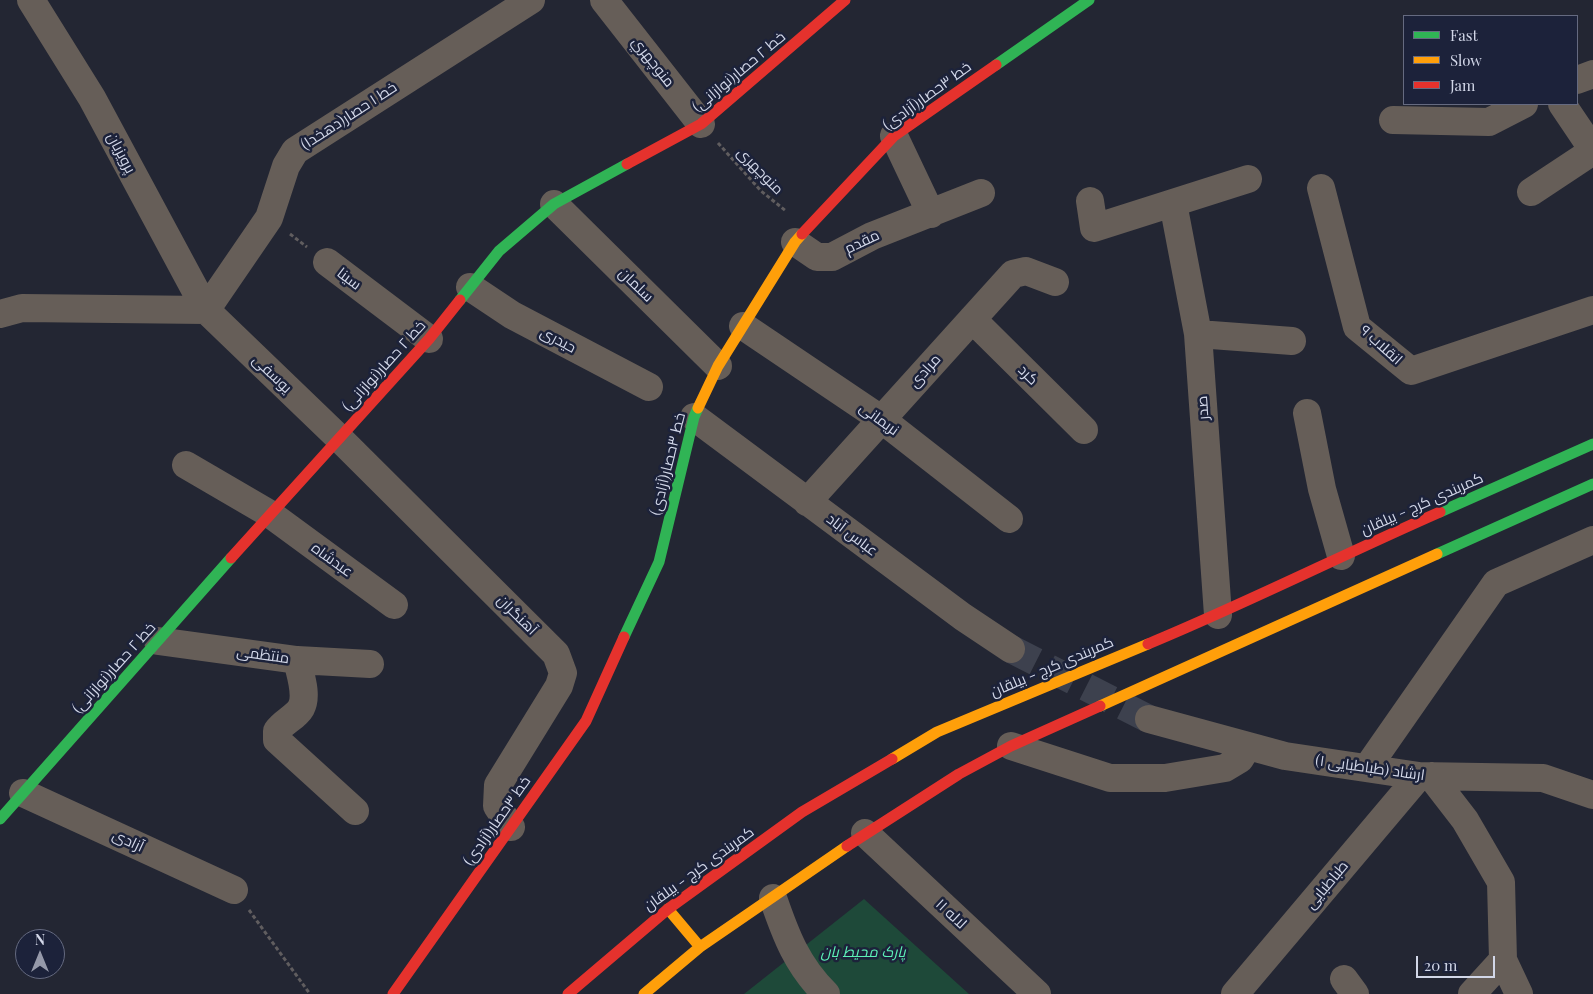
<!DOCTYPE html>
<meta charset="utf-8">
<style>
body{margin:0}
#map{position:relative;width:1593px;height:994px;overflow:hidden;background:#232633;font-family:"Playfair Display",serif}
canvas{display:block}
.legend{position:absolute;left:1403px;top:15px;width:175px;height:90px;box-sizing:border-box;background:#1c223a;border:1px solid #656a80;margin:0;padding:6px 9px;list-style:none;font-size:15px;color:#d2d7e8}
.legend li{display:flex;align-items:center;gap:10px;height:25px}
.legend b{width:25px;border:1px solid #656a80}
.north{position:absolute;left:15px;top:929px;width:50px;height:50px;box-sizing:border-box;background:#1c223a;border:1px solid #656a80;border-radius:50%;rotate:0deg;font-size:14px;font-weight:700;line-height:20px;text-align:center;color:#d2d7e8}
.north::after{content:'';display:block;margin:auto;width:18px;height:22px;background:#9599a9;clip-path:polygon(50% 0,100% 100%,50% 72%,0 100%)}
.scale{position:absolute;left:1416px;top:956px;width:79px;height:22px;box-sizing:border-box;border:2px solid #d2d7e8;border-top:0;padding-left:6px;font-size:15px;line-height:18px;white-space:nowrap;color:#d2d7e8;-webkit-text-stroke:4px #1c223a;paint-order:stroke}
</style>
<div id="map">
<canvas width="1593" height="994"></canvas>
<ul class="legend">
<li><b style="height:6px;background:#30b455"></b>Fast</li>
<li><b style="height:6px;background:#ff9f0a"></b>Slow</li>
<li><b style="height:6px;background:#e5322d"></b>Jam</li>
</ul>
<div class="north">N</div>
<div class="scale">20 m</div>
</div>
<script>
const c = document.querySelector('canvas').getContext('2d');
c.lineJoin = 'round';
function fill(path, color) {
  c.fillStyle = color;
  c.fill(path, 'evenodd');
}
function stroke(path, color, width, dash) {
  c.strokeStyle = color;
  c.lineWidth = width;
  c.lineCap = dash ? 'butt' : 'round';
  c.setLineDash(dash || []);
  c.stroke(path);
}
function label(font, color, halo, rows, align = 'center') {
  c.font = font + ' "Playfair Display",Cairo,serif';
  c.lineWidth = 5;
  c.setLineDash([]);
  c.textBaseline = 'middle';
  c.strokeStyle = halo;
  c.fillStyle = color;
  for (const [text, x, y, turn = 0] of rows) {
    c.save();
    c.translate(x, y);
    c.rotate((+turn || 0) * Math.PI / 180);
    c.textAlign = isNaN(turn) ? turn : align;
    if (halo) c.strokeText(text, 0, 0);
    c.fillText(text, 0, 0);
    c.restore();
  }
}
fill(new Path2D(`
 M864,899L969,994H744Z`), '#1e4939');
stroke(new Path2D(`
 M1011,649L1149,719`), '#3d414e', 28, [28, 14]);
stroke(new Path2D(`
 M718,143L761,191L786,211
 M290,234L307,247
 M249,910L310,994`), '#605d5f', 3, [4, 2.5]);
stroke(new Path2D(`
 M31,0L92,98L206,310L339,438L556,654L563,673L559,686L498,785L497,806L511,827
 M604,0L701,124
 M1577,80L1593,74
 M1562,104L1593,150
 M1393,120L1489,122L1524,104
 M894,136L931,214
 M1321,188L1357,327L1411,371L1593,310
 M1531,192L1593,151
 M1090,201L1094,228L1248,179
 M1173,203L1198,334L1218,615
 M554,204L718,366
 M795,242L817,257H832L872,236L981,193
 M327,262L429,339
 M470,287L512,315L649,387
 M0,314L22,308L206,310L269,218L286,166L295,151L531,0
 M972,319L1084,430
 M743,326L881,419L1009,519
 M1198,334L1292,341
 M1307,413L1322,489L1341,556
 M694,417L963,617L1011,649
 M186,465L270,514L394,605
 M807,502L1013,274L1026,271L1055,282
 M158,641L297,660L370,664
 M297,660C300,674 308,695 301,708C296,717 283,722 277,731V740L355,811
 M1149,719L1285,756L1419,776L1543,778L1593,795
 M1011,746L1110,778H1165L1225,768L1240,759L1248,746
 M1367,768L1496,583L1593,540
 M1431,776L1465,820L1501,882L1503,960L1519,994
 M23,793L234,890
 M865,833L1037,994
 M773,898C786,936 797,965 826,994
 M1344,979L1355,994
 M1235,994L1419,776
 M1472,994L1503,960`), '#665e58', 28);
stroke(new Path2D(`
 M996,65L1089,0
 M460,300L499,251L554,204L627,164
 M1440,512L1593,444
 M1437,554L1593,484
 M624,637L659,562L694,417L698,408
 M0,819L231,558`), '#30b455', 11);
stroke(new Path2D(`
 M698,408L718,366L795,242L802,234
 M1100,706L1437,554
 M892,759L937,732L1148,644
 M668,909L700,947
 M644,994L700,947L847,846`), '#ff9f0a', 11);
stroke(new Path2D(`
 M627,164L701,124L845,0
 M802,234L894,136L996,65
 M231,558L429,339L460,300
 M1148,644C1247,603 1342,555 1440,512
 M847,846L959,774L1011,746L1100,706
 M393,994L586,721L624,637
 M568,994L668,909L802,812L892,759`), '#e5322d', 11);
label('15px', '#d2d7e8', '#1c223a', [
 ["منوچهري",653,62,52],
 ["خط ۲ حصار(نوازانی)",739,72,-40],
 ["خط ۳حصار(آزادی)",927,96,-36],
 ["خط ۱ حصار(دهخدا)",349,116,-33],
 ["پرویزیان",121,153,62],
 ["منوچهری",760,171,46],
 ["مقدم",862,242,-25],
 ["سینا",349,279,37],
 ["سلمان",636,285,44],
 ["حیدری",558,340,28],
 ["انقلاب ۹",1381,345,42],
 ["خط ۲ حصار(نوازانی)",384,366,-48],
 ["مرادی",925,371,-48],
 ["یوسفی",272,374,44],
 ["کرد",1028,375,45],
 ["صدر",1203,408,-94],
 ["نریمانی",879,419,36],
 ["خط ۳حصار(آزادی)",668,464,-76],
 ["کمربندی کرج - بیلقان",1422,504,-24],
 ["عباس آباد",852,535,37],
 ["عبدشاه",332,560,36],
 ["آهنگران",517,615,45],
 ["منتظمی",263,655,8],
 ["کمربندی کرج - بیلقان",1052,667,-23],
 ["خط ۲ حصار(نوازانی)",114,668,-48],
 ["ارشاد (طباطبایی ۱)",1370,768,8],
 ["خط ۳حصار(آزادی)",497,821,-55],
 ["آزادی",128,841,25],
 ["کمربندی کرج - بیلقان",699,869,-36],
 ["طباطبایی",1327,885,-50],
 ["لاله ۱۱",951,914,43]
]);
label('italic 15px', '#5df2b7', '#1c223a', [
 ["پارک محیط بان",863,952]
]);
</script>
